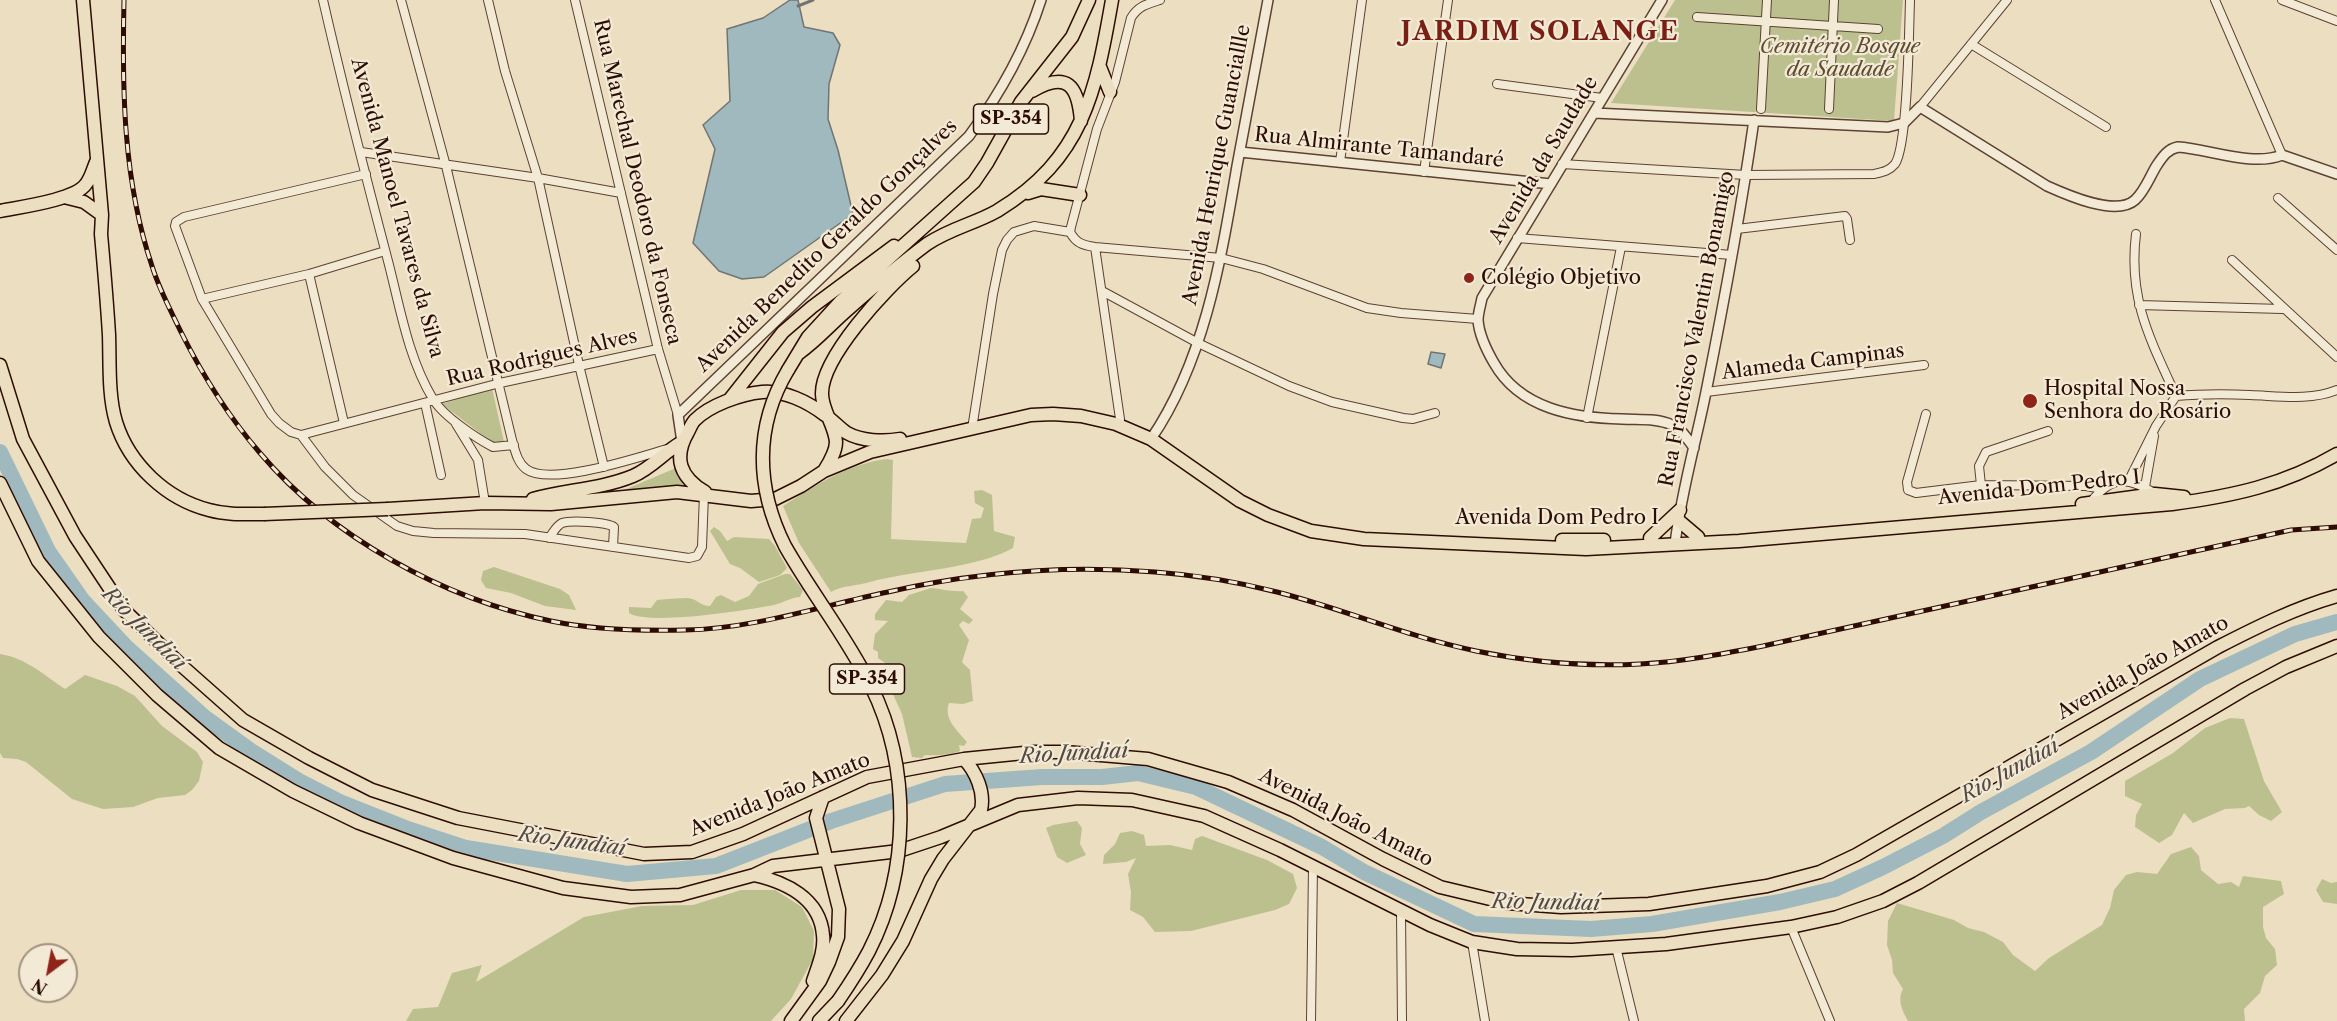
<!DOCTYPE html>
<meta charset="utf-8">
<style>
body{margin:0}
#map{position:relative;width:2337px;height:1021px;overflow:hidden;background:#ecdec0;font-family:"Libre Caslon Text",serif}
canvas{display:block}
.north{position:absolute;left:18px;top:943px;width:60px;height:60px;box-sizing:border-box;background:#f3ead6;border:2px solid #a49281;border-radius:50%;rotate:212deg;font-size:16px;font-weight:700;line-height:24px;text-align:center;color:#2d0d02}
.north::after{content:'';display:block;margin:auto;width:21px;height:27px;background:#8f2418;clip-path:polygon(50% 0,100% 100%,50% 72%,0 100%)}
</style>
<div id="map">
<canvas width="2337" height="1021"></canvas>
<div class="north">N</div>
</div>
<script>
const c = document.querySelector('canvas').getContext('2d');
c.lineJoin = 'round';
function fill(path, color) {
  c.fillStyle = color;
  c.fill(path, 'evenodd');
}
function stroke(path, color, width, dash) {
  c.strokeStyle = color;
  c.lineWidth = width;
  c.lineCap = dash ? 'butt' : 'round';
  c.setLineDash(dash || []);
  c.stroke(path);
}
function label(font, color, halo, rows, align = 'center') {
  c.font = font + ' "Libre Caslon Text",serif';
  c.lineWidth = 4.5;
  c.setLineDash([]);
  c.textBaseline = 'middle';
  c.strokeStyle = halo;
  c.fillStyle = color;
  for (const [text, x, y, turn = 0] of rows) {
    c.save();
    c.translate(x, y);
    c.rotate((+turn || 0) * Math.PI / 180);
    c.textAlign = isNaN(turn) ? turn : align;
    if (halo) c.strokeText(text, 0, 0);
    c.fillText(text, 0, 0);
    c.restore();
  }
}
fill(new Path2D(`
 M1675,0H1903L1894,121L1611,103Z
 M492,388L504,442L494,444L442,404Z
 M887,459L893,460L891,539L966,543L972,519L981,518L984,508L975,503L974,491L982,490L992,495L994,531L1015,537L1013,548C975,569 914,570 870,582C858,586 843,585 831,592L799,543L783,506C816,485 847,464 887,459Z
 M676,468L688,490L612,495Z
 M714,527L720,531L727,541L734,537L769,539L775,546L787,568L780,575L759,582L740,568L730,564L710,531Z
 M494,567L560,589L569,595L576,610L545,606L511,593L486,588L481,580L483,571Z
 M785,574H790L803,590L800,597C792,597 783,603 774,605C749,610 648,626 629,613V607L651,608L657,600C667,599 678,598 688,598C698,599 700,606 710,606L716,597L721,595L735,602L749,596L758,584Z
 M931,588C942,589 952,592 963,591L968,597L960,609L973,620L969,624L963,621L959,625L969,640L962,662L970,670L973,701L963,704L949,703C943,719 958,731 967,742L964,746L959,745L960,751C950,755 937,756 925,755L922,758L912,757L902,714L891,690V681L899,676L898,669L891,667L878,658V652L873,649L875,634L888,621L875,620V614L886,600L902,602L909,595Z
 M0,654C26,658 44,675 65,689L85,675L117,686L135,696L162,726L197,752L203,762L199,781L192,790L185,795L158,798L133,807L103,809L72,799L26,762L17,759L3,758L0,753Z
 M2230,718L2244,719L2264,781L2282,812L2271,821L2259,815L2249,806L2245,808L2225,809L2193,823L2184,813L2172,835L2159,843L2135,827L2136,815L2142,804L2125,796V781L2173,753L2205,728Z
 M1077,821L1082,828L1080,844L1086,855L1067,863L1057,857L1046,828L1053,825Z
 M1132,831L1144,835L1146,846L1170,845L1192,850L1195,839L1202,836L1267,860L1293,874L1297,888L1289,904L1275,910L1191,931L1155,932L1143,917L1130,910L1131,892L1128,874L1136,858L1126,862L1103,864L1104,855L1115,844L1120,833Z
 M2191,847L2199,856L2201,870L2218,884L2231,882L2239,887L2243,876L2281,881L2284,894L2263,907V927L2266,938L2275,949L2277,965L2265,976L2260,993L2244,1009L2245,1021H1908C1902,1010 1897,1000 1903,989L1893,973L1892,960L1887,945L1888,921L1897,903L1954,920L1968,928L1984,932L2003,942L2013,955L2035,971L2049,958L2102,925L2110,908L2114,890L2126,875L2137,872L2157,874L2171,854Z
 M2322,879L2331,883L2337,882V904L2323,902L2316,890Z
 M741,890H775L802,907L814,931L813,959L791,999L771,1021H406L413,1009L438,1007L452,973L482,965L476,982L584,917L642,906L693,905Z`), '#bcc08f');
const water = new Path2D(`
 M790,0H798L804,27L833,33L840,45L829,84L828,119L838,150L853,214L764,277L742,279L719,271L693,243L715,149L703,125L730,101L727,29L763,18Z
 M1431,352L1445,354L1441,368L1428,364Z`);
fill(water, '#9fb9be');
stroke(water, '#717473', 1.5);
stroke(new Path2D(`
 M798,6L813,0`), '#717473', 3);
stroke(new Path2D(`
 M0,452L48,551L83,601L126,647L204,717L251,751L299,781L342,803L405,828L466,848L627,874L716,866L831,821L945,784L1042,777H1102L1138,773L1196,787L1322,847L1364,872L1474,924L1591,929L1652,924L1780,902L1835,889L1883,867L1943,836L1981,812L2091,752L2200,679L2295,634L2337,622`), '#9fb9be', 16);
const minor = new Path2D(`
 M323,0C343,87 365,174 388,261C400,307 408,358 433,399C443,416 476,438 493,447L514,445
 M401,0L446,166L512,440C515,450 517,462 526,469C550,487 639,457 667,449
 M488,0L505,71L538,178L579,365L604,467
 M575,0L658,349L678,415
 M1160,0C1147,4 1138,6 1131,18L1115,82L1097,129L1071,227L1070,232C1076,243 1082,245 1095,247L1221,258L1263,269L1367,308L1401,313L1478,319
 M2215,0L2282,155
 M2282,0L2337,21
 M1697,17L1878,29
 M1971,44L2106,127
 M1497,84L1602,98
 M1920,107L2007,0
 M1761,109L1767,0
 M1829,109L1834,0
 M361,152L538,178L621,193
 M1340,162L1362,0
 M1562,164L1746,175L1874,174C1883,172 1889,171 1895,164C1908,145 1909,29 1910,0
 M1424,172L1448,0
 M366,174L184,217L176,222L175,226L202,299L271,414L279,423L291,432L301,435L325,467L353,495L397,526L413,531L434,533L525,534L689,558L697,556L702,547L704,494
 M2278,198L2337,250
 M1737,229L1845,216L1847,219L1850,240
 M2136,234C2128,299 2150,339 2176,396
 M1517,238L1732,255
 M1095,247L1120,419
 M2232,260L2337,357
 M309,274L344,423
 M1102,291L1198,343L1289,386L1332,402L1403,418L1413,419L1435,413
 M202,299L309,274L385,251
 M2139,305L2282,309
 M1706,392L1924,365
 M2176,396C2201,394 2225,394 2250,395C2279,396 2310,401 2337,390
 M425,403L441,475
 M1926,414L1907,482L1908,490L1916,493L1981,485
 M1587,418L1621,247
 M456,424L478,460L485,503
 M972,429L993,294L1002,250L1007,240L1014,232L1034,226L1070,232
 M2048,431L1986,452L1979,466L1981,485L2086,486L2103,489
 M301,435L500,383L658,349
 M2129,480L2156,426L2176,396
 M2145,487L2154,436
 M2090,503C2112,475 2127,476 2156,494
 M549,538C553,533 556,526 562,523C571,520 607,522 614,527L613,547
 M1401,911L1402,1021
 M1791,927L1830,1021
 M1472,942L1485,1021
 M1616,947L1634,1021
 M1311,1021L1313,866`);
const tertiary = new Path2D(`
 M1662,0L1482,298C1481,304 1478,313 1478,320C1479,335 1487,351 1494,363C1520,409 1574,418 1622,419C1639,420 1657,418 1672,425C1682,429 1688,440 1694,448
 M1594,113L1888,127L1904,123L1920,107L2047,186C2067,195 2116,217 2135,200C2145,191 2150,176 2157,165C2163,156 2168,149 2178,147C2209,149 2253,167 2282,155L2337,174
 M1240,152L1551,184
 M1151,439C1205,360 1221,259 1237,166C1247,111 1258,56 1268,0
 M682,442L678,415L969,136C1000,94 1025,50 1041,0
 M1675,544C1681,493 1696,442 1706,392C1724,302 1741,211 1754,120`);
const primary = new Path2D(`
 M83,0L102,215L101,234C104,268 107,301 109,335C110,363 108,395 116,422C129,464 166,499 209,510C227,515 245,514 264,514
 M1100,67L1110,92
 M1032,91C1067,71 1078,85 1081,121
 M1028,193L1041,189L1080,195
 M64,197L84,202L102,215
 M0,211C20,207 75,200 86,184C91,178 93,169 96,162
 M799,353C816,341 830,325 846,311C872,288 899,265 927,244C951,228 974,224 997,211C1083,159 1096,92 1112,0
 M0,365L23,439L75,536L124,610L182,666L243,720L309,758L372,790L458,818L644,854L692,852L743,834L867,777L964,759L1034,752H1065L1148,759L1228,782L1293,810L1383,859L1440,887L1507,903L1561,907L1649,904L1767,886L1820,872L1856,855L2218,647C2257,627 2295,608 2337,596
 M788,370L808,337L840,302L974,182L987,163L1021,102L1072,37L1089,0
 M730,399L783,332L812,307L894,246
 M824,471C829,463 836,452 836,442C835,426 822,410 822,394C821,358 886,288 913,266
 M0,483L38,561L99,637L157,695L219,748L293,791L359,823L453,858L563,888L631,897L680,895L754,875L773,866L899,851L941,837L1018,805L1078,798L1132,800L1204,816L1280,850L1430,925L1472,942L1517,949L1572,950L1666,944L1791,927L1837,917L1883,901L1918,883L2245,689L2286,667L2337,646
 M705,492C680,477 673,458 688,432C690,428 692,423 695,420C710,405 741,394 762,392C784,390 808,402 825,415C833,420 839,428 847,433C861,441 884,442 900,439
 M533,499C566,490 601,489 633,476C652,468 664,452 682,442
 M2082,504L2155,494L2184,497
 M388,509L485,503L551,504L677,492L751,501L775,499L801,486L824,471L870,452L1031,415L1053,414L1081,416L1116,424L1151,439L1240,501L1268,515L1311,531L1364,539L1586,549L1739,541L2172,504C2233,496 2284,485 2337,454
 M1678,520L1698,537
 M1650,538L1680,510
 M1562,540H1604
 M754,875C785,882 820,898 823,935C825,950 818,966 813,981
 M791,1021L820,981L829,962L838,937L839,909L816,818L823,797
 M819,1021L838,1001
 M846,1021L882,975L903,941L931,879L943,859L981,810C985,792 976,772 964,759`);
stroke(minor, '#5d4132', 10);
stroke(tertiary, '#5d4132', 12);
stroke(primary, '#2d0d02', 15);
stroke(minor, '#f3ead6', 8);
stroke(tertiary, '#f3ead6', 9);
stroke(primary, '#ecdec0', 12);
const rail = new Path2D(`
 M124,0C122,90 123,180 152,266C159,289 171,311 181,332C203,376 228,416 260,453C331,537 444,599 551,621C594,630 641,631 685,630C753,629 821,606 888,592C976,572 1065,565 1155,572C1196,575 1238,582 1277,592C1344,609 1408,637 1476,651C1530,662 1585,667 1640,664C1681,662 1722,654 1763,646L2291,530L2337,527`);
stroke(rail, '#2d0d02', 5);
stroke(rail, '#f3ead6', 3, [9]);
const primaryBridge = new Path2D(`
 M788,370C754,427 756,488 785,546C812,594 847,637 871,686C911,767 910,871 869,951C860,968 849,985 838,1001
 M264,514L388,509`);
stroke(primaryBridge, '#2d0d02', 15, []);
stroke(primaryBridge, '#ecdec0', 12);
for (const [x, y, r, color] of [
 [1469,278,6,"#8f2418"],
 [2030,401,8,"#8f2418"]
]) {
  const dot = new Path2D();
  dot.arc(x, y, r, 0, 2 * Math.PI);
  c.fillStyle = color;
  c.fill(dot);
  stroke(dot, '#f3ead6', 2);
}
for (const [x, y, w] of [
 [1011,119,75],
 [867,679,75]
]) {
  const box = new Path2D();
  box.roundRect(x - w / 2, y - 15, w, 30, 4.5);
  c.fillStyle = '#f3ead6';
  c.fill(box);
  stroke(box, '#2d0d02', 1.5);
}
label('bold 18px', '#2d0d02', null, [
 ["SP-354",1011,119],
 ["SP-354",867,679]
]);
label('italic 20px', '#5f4c33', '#f3ead6', [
 ["Cemitério Bosque",1840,47],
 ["da Saudade",1840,70]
]);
label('20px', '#2d0d02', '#f3ead6', [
 ["Rua Almirante Tamandaré",1379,148,6],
 ["Avenida da Saudade",1544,160,-59],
 ["Avenida Henrique Guanciallle",1217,165,-79],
 ["Rua Marechal Deodoro da Fonseca",637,182,77],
 ["Avenida Manoel Tavares da Silva",397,208,75],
 ["Avenida Benedito Geraldo Gonçalves",827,246,-44],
 ["Rua Francisco Valentin Bonamigo",1697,329,-79],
 ["Rua Rodrigues Alves",542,358,-13],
 ["Alameda Campinas",1813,362,-7],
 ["Avenida Dom Pedro I",2039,488,-6],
 ["Avenida Dom Pedro I",1557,518],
 ["Avenida João Amato",2143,668,-29],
 ["Avenida João Amato",780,795,-22],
 ["Avenida João Amato",1346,818,27]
]);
label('20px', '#2d0d02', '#f3ead6', [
 ["Colégio Objetivo",1481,278],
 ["Hospital Nossa",2044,389],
 ["Senhora do Rosário",2044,412]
], 'left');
label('italic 21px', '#554944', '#f3ead6', [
 ["Rio Jundiaí",144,629,45],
 ["Rio Jundiaí",1074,754,-3],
 ["Rio Jundiaí",2010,771,-29],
 ["Rio Jundiaí",572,842,8],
 ["Rio Jundiaí",1546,903,1]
]);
c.letterSpacing = '1.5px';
label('bold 26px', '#7a1f14', '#f3ead6', [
 ["JARDIM SOLANGE",1540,32]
]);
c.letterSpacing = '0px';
</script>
